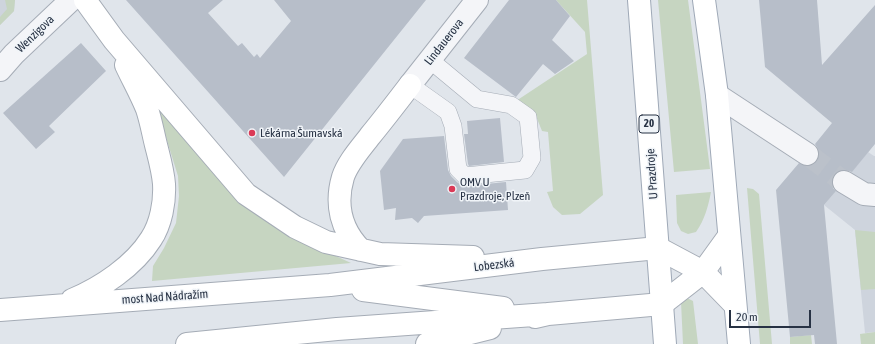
<!DOCTYPE html>
<meta charset="utf-8">
<style>
body{margin:0}
#map{position:relative;width:875px;height:344px;overflow:hidden;background:#e0e5eb;font-family:"Asap Condensed",sans-serif}
canvas{display:block}
.scale{position:absolute;left:729px;top:310px;width:82px;height:18px;box-sizing:border-box;border:2px solid #273244;border-top:0;padding-left:5px;font-size:12px;line-height:14px;white-space:nowrap;color:#273244;-webkit-text-stroke:3px #f0f4f8;paint-order:stroke}
</style>
<div id="map">
<canvas width="875" height="344"></canvas>
<div class="scale">20 m</div>
</div>
<script>
const c = document.querySelector('canvas').getContext('2d');
c.lineJoin = 'round';
function fill(path, color) {
  c.fillStyle = color;
  c.fill(path, 'evenodd');
}
function stroke(path, color, width, dash) {
  c.strokeStyle = color;
  c.lineWidth = width;
  c.lineCap = dash ? 'butt' : 'round';
  c.setLineDash(dash || []);
  c.stroke(path);
}
function label(font, color, halo, rows, align = 'center') {
  c.font = font + ' "Asap Condensed",sans-serif';
  c.lineWidth = 3;
  c.setLineDash([]);
  c.textBaseline = 'middle';
  c.strokeStyle = halo;
  c.fillStyle = color;
  for (const [text, x, y, turn = 0] of rows) {
    c.save();
    c.translate(x, y);
    c.rotate((+turn || 0) * Math.PI / 180);
    c.textAlign = isNaN(turn) ? turn : align;
    if (halo) c.strokeText(text, 0, 0);
    c.fillText(text, 0, 0);
    c.restore();
  }
}
fill(new Path2D(`
 M0,0H15L14,11L0,25Z
 M868,152L874,156H875V332L865,333L855,230L824,205Z`), '#ced4dd');
fill(new Path2D(`
 M5,0H15L14,11L0,25V17L7,9Z
 M556,0H587L603,195L580,214L562,215L553,207L547,192L553,191L548,132L542,131L536,116L517,101L519,99L587,54L585,32Z
 M658,0H688L710,169L674,172Z
 M155,96L303,241L351,263L152,281L153,266L164,248L176,223L179,196L178,176L164,131Z
 M747,188L753,189L759,194L772,344H760Z
 M711,192C708,207 705,219 696,232L688,234L681,231L677,223L676,195Z
 M855,230L875,232V289L861,290Z
 M687,298L693,301L698,344H683L681,302Z
 M875,332V344H861L860,334Z
 M811,335L812,344H790V337Z`), '#c6d5c1');
fill(new Path2D(`
 M126,0H223L208,13L238,46L242,43L254,57L257,54L260,58L291,21L274,0H426L284,177Z
 M509,0H556L570,16L552,40L574,61L555,74L543,64L516,97L464,58Z
 M759,0H817L822,65L875,5V144L852,172L844,170L838,171L834,175L832,182L833,188L836,191L824,205L837,344H815L814,335L790,337L776,190L799,163L807,166L812,165L817,161L819,154L818,149L815,144L832,123L765,67Z
 M81,43L106,71L49,126L55,132L36,149L3,113Z
 M500,118L504,162L469,166L468,164L464,134H468L467,121Z
 M444,136L448,170L451,176L458,183L466,186L506,182L508,210L424,216L418,223L412,218L395,220L396,208L384,210L380,171L403,139Z`), '#b7bec9');
stroke(new Path2D(`
 M807,154L844,182`), '#bbc1ca', 22, [22, 11]);
const lane = new Path2D(`
 M410,85L448,112L453,126L458,169L465,176L525,170L532,158L528,117L511,105L477,99L430,60`);
const street = new Path2D(`
 M0,70L14,54L71,0
 M410,85L477,0
 M717,95L807,154
 M844,182L864,194L875,195`);
const secondary = new Path2D(`
 M85,0L114,40L246,194L295,227L326,242L380,254L473,257
 M361,250C341,230 335,204 343,177C348,162 361,148 370,136C384,119 397,102 410,85
 M363,290L503,308
 M72,300C101,288 134,266 151,239C161,224 165,202 164,184C163,171 159,157 156,145C153,133 151,121 147,109C141,94 133,80 126,65
 M0,310L330,285L542,259L658,248L703,272L735,305
 M535,317L548,314L662,304L703,272L729,236
 M187,344L337,329L548,314
 M427,344L490,328`);
const primary = new Path2D(`
 M639,0L665,344
 M704,0L717,95L739,344`);
stroke(lane, '#a5acb6', 18);
stroke(street, '#a5acb6', 24);
stroke(secondary, '#a5acb6', 24);
stroke(primary, '#9fa9b7', 24);
stroke(lane, '#f4f5f8', 17);
stroke(street, '#f4f5f8', 22);
stroke(secondary, '#fff', 22);
stroke(primary, '#fff', 22);
for (const [x, y, r, color] of [
 [252,133,4,"#db3a57"],
 [452,189,4,"#db3a57"]
]) {
  const dot = new Path2D();
  dot.arc(x, y, r, 0, 2 * Math.PI);
  c.fillStyle = color;
  c.fill(dot);
  stroke(dot, '#f0f4f8', 1.5);
}
for (const [x, y, w] of [
 [649,124,20]
]) {
  const box = new Path2D();
  box.roundRect(x - w / 2, y - 9, w, 18, 3);
  c.fillStyle = '#f0f4f8';
  c.fill(box);
  stroke(box, '#273244', 1);
}
label('bold 11px', '#273244', null, [
 ["20",649,124]
]);
label('12px', '#273244', '#f0f4f8', [
 ["Wenzigova",35,34,-44],
 ["Lindauerova",444,42,-52],
 ["U Prazdroje",652,174,-94],
 ["Lobezská",494,265,-7],
 ["most Nad Nádražím",165,297,-4]
]);
label('12px', '#273244', '#f0f4f8', [
 ["Lékárna Šumavská",260,133],
 ["OMV U",460,182],
 ["Prazdroje, Plzeň",460,196]
], 'left');
</script>
